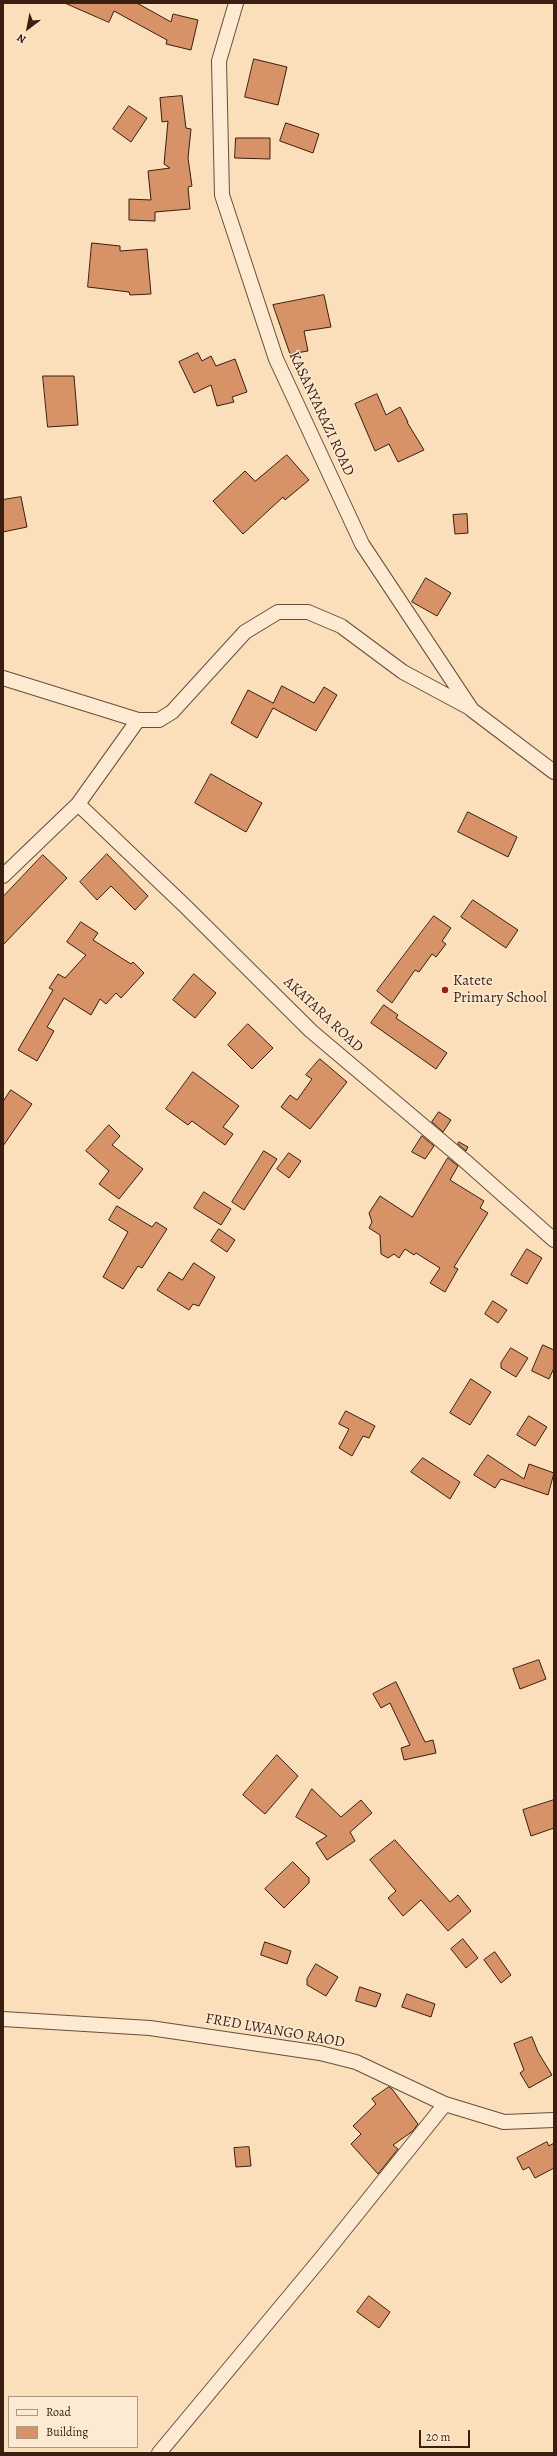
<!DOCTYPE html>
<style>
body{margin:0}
#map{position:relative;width:557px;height:2456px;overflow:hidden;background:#fadfba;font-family:Alegreya,serif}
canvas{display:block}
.frame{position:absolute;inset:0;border:4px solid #391e11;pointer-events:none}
.legend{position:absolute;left:8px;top:2396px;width:130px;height:52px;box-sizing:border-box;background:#fcead2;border:1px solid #ae9885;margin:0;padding:5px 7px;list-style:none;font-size:12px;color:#391e11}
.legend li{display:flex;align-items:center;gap:8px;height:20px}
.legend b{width:20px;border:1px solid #ae9885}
.north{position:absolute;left:8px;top:8px;width:40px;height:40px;-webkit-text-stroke:3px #fcead2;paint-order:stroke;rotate:212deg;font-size:11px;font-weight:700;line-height:16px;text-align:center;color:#391e11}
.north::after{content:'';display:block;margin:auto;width:14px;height:18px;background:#391e11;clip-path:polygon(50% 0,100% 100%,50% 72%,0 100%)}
.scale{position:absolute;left:419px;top:2430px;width:51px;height:18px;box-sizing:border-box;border:2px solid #391e11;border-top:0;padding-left:5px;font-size:12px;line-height:14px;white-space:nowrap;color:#391e11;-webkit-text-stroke:3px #fcead2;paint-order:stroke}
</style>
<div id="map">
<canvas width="557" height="2456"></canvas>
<div class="frame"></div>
<ul class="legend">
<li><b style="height:5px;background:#fcead2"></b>Road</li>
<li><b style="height:11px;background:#d79268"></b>Building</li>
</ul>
<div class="north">N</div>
<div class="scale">20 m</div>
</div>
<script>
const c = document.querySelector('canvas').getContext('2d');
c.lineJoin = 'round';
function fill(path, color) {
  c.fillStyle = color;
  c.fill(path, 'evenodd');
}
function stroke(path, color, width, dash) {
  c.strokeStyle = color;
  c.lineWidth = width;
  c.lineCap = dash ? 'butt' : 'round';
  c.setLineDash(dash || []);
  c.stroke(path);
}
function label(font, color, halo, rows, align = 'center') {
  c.font = font + ' Alegreya,serif';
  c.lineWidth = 3;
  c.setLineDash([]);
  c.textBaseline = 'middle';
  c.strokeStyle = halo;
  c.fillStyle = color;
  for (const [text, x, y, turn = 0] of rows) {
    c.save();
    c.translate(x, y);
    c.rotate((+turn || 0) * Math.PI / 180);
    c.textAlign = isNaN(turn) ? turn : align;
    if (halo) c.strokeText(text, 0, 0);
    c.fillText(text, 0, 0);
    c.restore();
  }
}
const building = new Path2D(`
 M65,3H137L171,22L173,14L198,20L191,50L166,44L167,40L114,11L109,22Z
 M254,59L287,67L278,105L245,97Z
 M182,96L186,128L191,129L188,158L192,186L188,187L190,209L155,212V221L129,220V199L151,200L148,171L170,168L164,164L168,121L162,122L160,98Z
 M129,106L147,118L131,142L113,129Z
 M286,123L319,134L313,153L280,141Z
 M236,138H270V159L235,158Z
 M92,243L120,246V251L147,249L151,294L130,295L129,292L88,287Z
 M324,295L331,327L304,331L308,351L290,354L273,305Z
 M198,353L202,361L211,356L216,366L235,359L247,392L232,397L234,402L217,406L211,385L194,393L179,362Z
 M43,376H74L78,425L48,427Z
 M377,394L386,415L400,407L408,422H407L424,450L398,462L389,444L375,451L355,404Z
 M287,455L309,480L285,500L283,497L243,534L213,501L245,471L255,481Z
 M21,497L27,527L3,532V500Z
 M467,514L468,533L455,534L453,515Z
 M426,578L451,593L437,616L412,602Z
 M282,686L314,703L324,687L337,695L316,731L273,708L257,738L231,723L248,690L273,703Z
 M211,774L262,803L246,832L195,803Z
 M468,812L517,837L508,857L458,832Z
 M107,854L148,896L135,910L111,886L97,900L80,882Z
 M43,855L67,878L3,945V897Z
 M473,900L518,930L506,948L461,917Z
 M434,916L451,928L442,941L446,944L436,957L432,954L419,972L415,970L392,1003L377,991Z
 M81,922L98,933L93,940L131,964L133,962L144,973L121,998L116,993L106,1004L100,999L91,1015L64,998L47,1027L54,1031L37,1061L18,1050L53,990L49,988L58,974L65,978L86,955L67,942Z
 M194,974L216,993L195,1018L173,1000Z
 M384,1005L398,1015L396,1018L447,1053L436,1069L371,1023Z
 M248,1024L273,1048L252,1069L228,1045Z
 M320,1059L347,1082L310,1129L281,1107L290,1095L297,1100L312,1079L306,1075Z
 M193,1072L239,1106L223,1127L233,1134L225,1145L192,1121L188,1125L166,1109Z
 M11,1090L32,1104L3,1146V1102Z
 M439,1112L451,1120L443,1132L432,1122Z
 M109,1125L120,1136L112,1145L143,1169L119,1199L99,1184L109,1171L86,1151Z
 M422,1136L434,1146L425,1159L412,1152Z
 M459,1142L468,1147L466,1151L458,1144Z
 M264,1151L277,1159L244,1210L232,1202Z
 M289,1153L301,1161L289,1178L277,1169Z
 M448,1158L458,1166L450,1180L484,1201L480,1208L488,1213L454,1267L458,1269L445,1292L430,1283L440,1268L416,1253L414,1255L405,1249L399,1258L394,1254L388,1258L381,1254L380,1235L369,1228L372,1222L369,1213L380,1196L412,1217Z
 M204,1192L231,1209L221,1225L194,1208Z
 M117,1206L152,1227L156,1222L167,1229L142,1268L138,1266L123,1289L103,1277L128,1232L109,1220Z
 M219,1229L235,1240L227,1252L211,1241Z
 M527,1249L542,1258L527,1284L511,1275Z
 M194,1263L215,1277L199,1306L193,1304L189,1310L157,1290L169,1272L182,1280Z
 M493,1301L507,1310L498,1323L485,1314Z
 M543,1345L554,1350V1368L549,1379L532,1371Z
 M511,1348L528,1358L516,1377L501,1368V1363Z
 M471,1379L491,1392L470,1425L450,1413Z
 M346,1411L375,1426L369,1438L363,1436L352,1456L339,1448L349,1429L339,1424Z
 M529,1416L547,1427L535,1446L517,1435Z
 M488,1455L524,1479L529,1464L554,1473L548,1495L501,1479L495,1488L474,1475Z
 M423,1458L460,1482L450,1499L411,1472Z
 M539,1660L546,1679L520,1689L513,1669Z
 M396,1682L425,1742L433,1740L436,1753L404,1760L401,1748L410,1745L390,1703L381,1708L373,1694Z
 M277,1755L298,1776L265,1814L243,1795Z
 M312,1789L341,1817L361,1800L372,1813L350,1832L355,1841L327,1860L316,1843L327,1836L296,1817Z
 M554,1800V1828L531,1836L523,1810Z
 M395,1840L450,1902L458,1895L471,1911L448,1931L421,1900L403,1916L388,1898L396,1891L370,1860Z
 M293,1862L309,1878V1883L284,1908L265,1889Z
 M463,1939L478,1958L466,1968L451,1949Z
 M265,1942L291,1951L287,1964L261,1955Z
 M495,1952L511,1975L501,1983L484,1960Z
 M316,1964L338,1977L326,1996L307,1985V1979Z
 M360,1987L381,1994L376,2007L356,2001Z
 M407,1994L435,2004L431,2017L402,2007Z
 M532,2037L538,2052L552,2075L529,2088L520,2073L524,2070L514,2044Z
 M389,2087L392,2089L418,2124L413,2131L393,2145L398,2149L378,2174L351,2144L361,2134L353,2126L376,2104L372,2099Z
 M547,2142L549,2146L554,2143V2168L535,2178L529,2167L523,2170L517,2158Z
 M249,2147L251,2166L236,2167L234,2148Z
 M369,2296L390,2312L379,2328L357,2312Z`);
fill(building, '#d79268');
stroke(building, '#391e11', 1);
const street = new Path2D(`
 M236,3L219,61L222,195L276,359L362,544L472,710L554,772
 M3,678L138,720H159L172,712L245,632L278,612H308L341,626L403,672L470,708
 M78,804L185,906L311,1031L465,1161L554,1240
 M3,876L78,804L138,720
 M3,2019L150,2028L320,2053L356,2062L445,2104L504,2122L554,2120
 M159,2453L323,2256L445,2104`);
stroke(street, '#694e3b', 16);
stroke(street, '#fcead2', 14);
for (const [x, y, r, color] of [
 [445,990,4,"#8f2418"]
]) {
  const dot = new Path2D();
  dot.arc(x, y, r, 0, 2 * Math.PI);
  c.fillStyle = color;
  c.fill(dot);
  stroke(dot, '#fcead2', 1.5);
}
label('15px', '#391e11', '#fcead2', [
 ["KASANYARAZI ROAD",321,414,65],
 ["AKATARA ROAD",323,1015,43],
 ["FRED LWANGO RAOD",275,2031,10]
]);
label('15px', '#391e11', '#fcead2', [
 ["Katete",453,981],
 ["Primary School",453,998]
], 'left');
</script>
